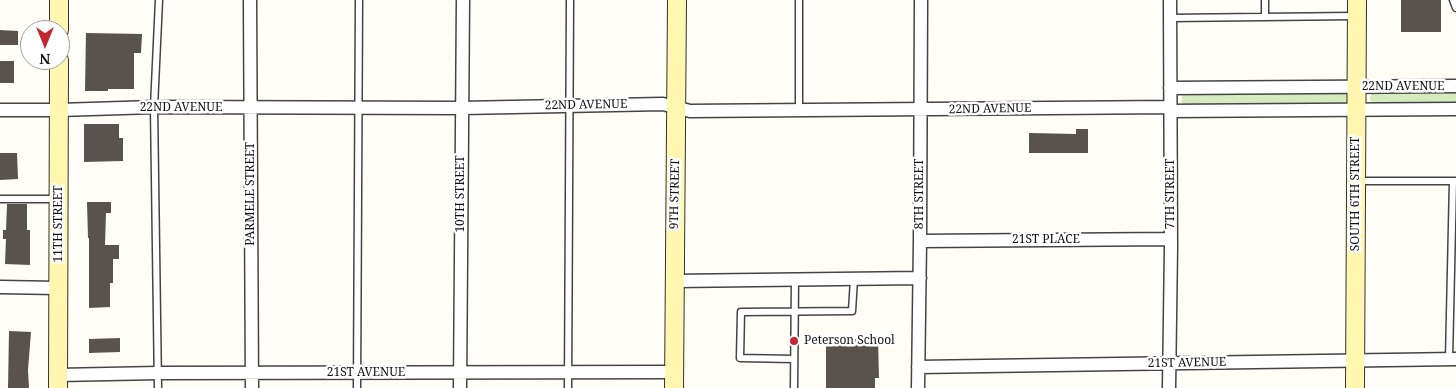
<!DOCTYPE html>
<style>
body{margin:0}
#map{position:relative;width:1456px;height:388px;overflow:hidden;background:#fffdf5;font-family:"Noto Serif",serif}
canvas{display:block}
.north{position:absolute;left:20px;top:20px;width:50px;height:50px;box-sizing:border-box;background:#fff;border:1px solid #a0a0a0;border-radius:50%;rotate:180deg;font-size:14px;font-weight:700;line-height:20px;text-align:center;color:#111}
.north::after{content:'';display:block;margin:auto;width:18px;height:22px;background:#c4262e;clip-path:polygon(50% 0,100% 100%,50% 72%,0 100%)}
</style>
<div id="map">
<canvas width="1456" height="388"></canvas>
<div class="north">N</div>
</div>
<script>
const c = document.querySelector('canvas').getContext('2d');
c.lineJoin = 'round';
function fill(path, color) {
  c.fillStyle = color;
  c.fill(path, 'evenodd');
}
function stroke(path, color, width, dash) {
  c.strokeStyle = color;
  c.lineWidth = width;
  c.lineCap = dash ? 'butt' : 'round';
  c.setLineDash(dash || []);
  c.stroke(path);
}
function label(font, color, halo, rows, align = 'center') {
  c.font = font + ' "Noto Serif",serif';
  c.lineWidth = 5;
  c.setLineDash([]);
  c.textBaseline = 'middle';
  c.strokeStyle = halo;
  c.fillStyle = color;
  for (const [text, x, y, turn = 0] of rows) {
    c.save();
    c.translate(x, y);
    c.rotate((+turn || 0) * Math.PI / 180);
    c.textAlign = isNaN(turn) ? turn : align;
    if (halo) c.strokeText(text, 0, 0);
    c.fillText(text, 0, 0);
    c.restore();
  }
}
fill(new Path2D(`
 M1377,92H1456V104L1374,105L1371,103L1370,97L1372,93Z
 M1185,93H1346L1348,95V101L1346,104L1185,106L1182,105C1181,100 1181,96 1185,93Z`), '#d5ebbd');
fill(new Path2D(`
 M1401,0H1441V32H1401Z
 M0,30L18,31V45H0Z
 M86,33L142,34L141,53H134V89H108V91H85Z
 M0,61H14V83H0Z
 M84,124H119V138H123V161L84,162Z
 M1076,129H1088V153H1029V133L1076,134Z
 M0,153H17L18,179L0,180Z
 M87,202H111V213H106L105,245H119V259H113V283H110V307L89,308V238H88Z
 M7,204H27V230H30V265L5,264L6,239H3V230H6Z
 M9,331L31,332L28,370L29,388H8Z
 M120,338V352L89,353V339Z
 M826,339H878L879,378H875V388H826Z`), '#5a524d');
const lane = new Path2D(`
 M799,0V109
 M1453,0L1456,8
 M1265,17V0
 M1169,18L1355,16
 M1357,181H1456
 M0,199H56
 M794,359L740,358L741,312L852,311L854,279
 M1449,359L1453,181
 M158,388L154,107L159,0
 M357,388L359,0
 M568,388L570,0
 M794,388L795,280`);
const street = new Path2D(`
 M250,0L252,388
 M1170,88L1456,86
 M0,110H59L154,107L462,108L663,104L690,111L1170,107
 M1170,111L1456,109
 M920,241L1171,239
 M674,281L920,278
 M0,287L58,288
 M918,367L1456,359
 M58,375L158,373L674,372
 M460,388L463,0
 M918,388L920,241L921,0
 M1169,388L1171,247L1170,0`);
const secondary = new Path2D(`
 M59,30V0
 M58,388L59,60
 M674,388L677,0
 M1355,388L1357,0`);
stroke(lane, '#444', 9);
stroke(street, '#444', 15);
stroke(secondary, '#333', 20);
stroke(lane, '#fff', 6);
stroke(street, '#fff', 12);
stroke(secondary, '#fff6b0', 18);
for (const [x, y, r, color] of [
 [794,341,5,"#c4262e"]
]) {
  const dot = new Path2D();
  dot.arc(x, y, r, 0, 2 * Math.PI);
  c.fillStyle = color;
  c.fill(dot);
  stroke(dot, '#fff', 2);
}
label('12px', '#111', '#fff', [
 ["22ND AVENUE",1403,87],
 ["22ND AVENUE",586,105,-1],
 ["22ND AVENUE",181,108],
 ["22ND AVENUE",990,109,-1],
 ["PARMELE STREET",251,194,-90],
 ["10TH STREET",461,194,-90],
 ["9TH STREET",675,194,-89],
 ["8TH STREET",920,194,-90],
 ["7TH STREET",1171,194,-90],
 ["SOUTH 6TH STREET",1356,194,-90],
 ["11TH STREET",59,224,-90],
 ["21ST PLACE",1046,240],
 ["21ST AVENUE",1187,363,-1],
 ["21ST AVENUE",366,373]
]);
label('12px', '#111', '#fff', [
 ["Peterson School",804,341]
], 'left');
</script>
